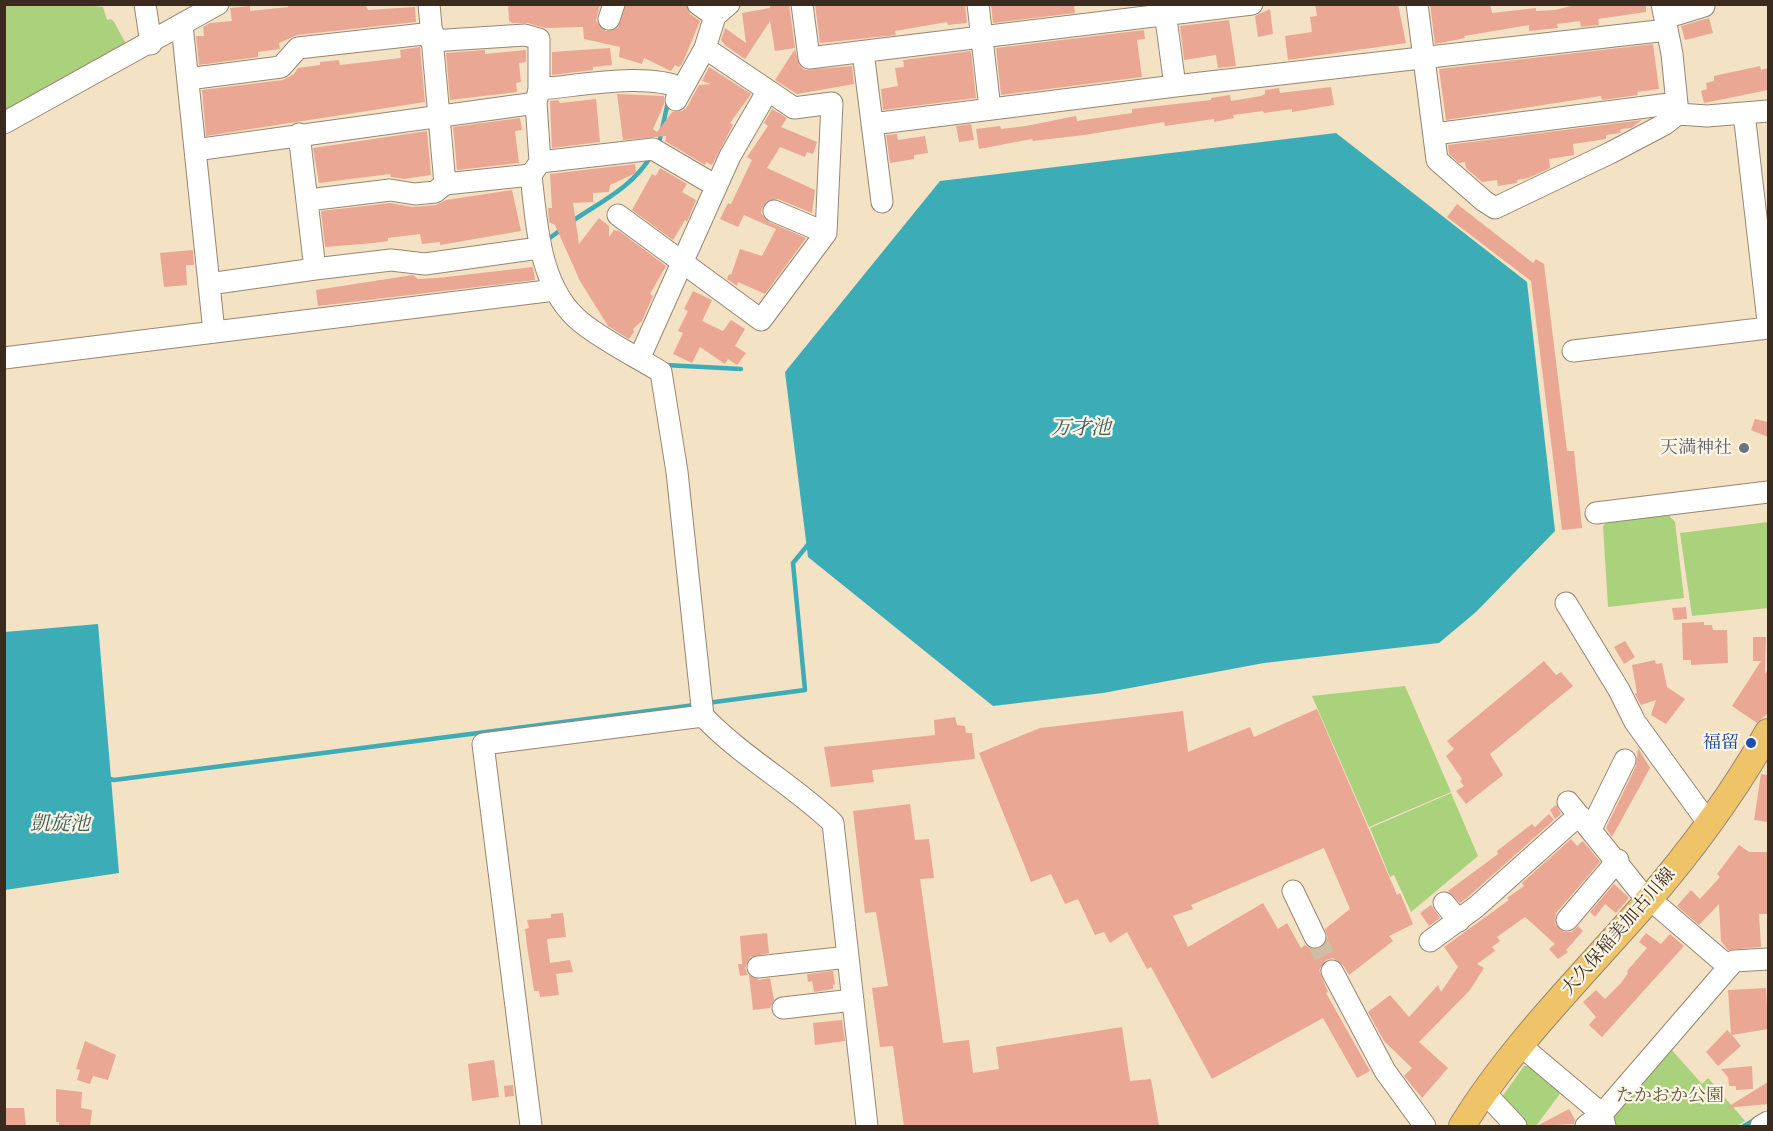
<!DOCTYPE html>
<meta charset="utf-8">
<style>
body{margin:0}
#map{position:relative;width:1773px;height:1131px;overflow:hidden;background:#f4e2c5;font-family:"Gentium Book Plus",serif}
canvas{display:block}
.frame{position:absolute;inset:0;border:6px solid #3b2a1e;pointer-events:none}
</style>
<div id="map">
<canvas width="1773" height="1131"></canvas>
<div class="frame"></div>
</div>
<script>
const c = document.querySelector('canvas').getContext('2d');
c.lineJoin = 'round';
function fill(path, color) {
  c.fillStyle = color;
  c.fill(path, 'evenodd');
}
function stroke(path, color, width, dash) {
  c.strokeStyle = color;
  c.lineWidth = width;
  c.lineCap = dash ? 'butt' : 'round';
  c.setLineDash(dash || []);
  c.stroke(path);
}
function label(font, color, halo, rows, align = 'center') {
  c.font = font + ' "Gentium Book Plus","Noto Serif JP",serif';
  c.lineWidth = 4.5;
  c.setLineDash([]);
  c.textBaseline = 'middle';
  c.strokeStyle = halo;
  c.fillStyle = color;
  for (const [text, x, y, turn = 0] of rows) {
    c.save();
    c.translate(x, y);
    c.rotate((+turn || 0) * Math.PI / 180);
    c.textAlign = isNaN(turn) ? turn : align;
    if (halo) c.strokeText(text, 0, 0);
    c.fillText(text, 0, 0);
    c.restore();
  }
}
fill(new Path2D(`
 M77,4L103,7L107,20L111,19L114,22L130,51L5,119V5Z
 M1667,513L1675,522L1684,598L1608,607L1603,526L1609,520Z
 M1768,522V608L1692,616L1680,533Z
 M1405,686L1451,792L1369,827L1312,696Z
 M1451,793L1478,856L1411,912L1394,875L1390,877L1370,828Z
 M1670,1048L1702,1084L1708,1078L1745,1121L1737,1126H1612L1613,1112Z
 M1524,1066H1535L1562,1091L1536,1126H1521L1499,1101Z`), '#aad17c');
fill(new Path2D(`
 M1336,133L1527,282L1555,531L1476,612L1439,643L1264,663L1103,693L993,706L808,557L785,372L940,181Z
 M98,624L119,873L5,890V632Z`), '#3cadb6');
stroke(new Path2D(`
 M659,143L668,102
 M571,222C600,202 632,188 651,156
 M547,240L562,229
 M665,365L741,369
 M707,703L805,690L793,563L811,541
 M106,778L114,780L695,705
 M1744,1126L1756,1119`), '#3cadb6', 4.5);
fill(new Path2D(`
 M288,4H365L368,10L415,7L416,22L297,35L279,43L280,49L258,52V57L199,65L196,36H204L203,27L210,23L232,21L230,8L250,6V11L288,7Z
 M508,4H600L596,21L606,31L618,28L626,4H686L690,14L700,21L682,64L679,67L675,65L671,71L644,58L642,64L619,57L620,47L584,39L583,27L545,28L528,23H512L509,21Z
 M770,4H789L795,48L775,51L770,21L745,59L726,46L721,40L725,28L746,43L742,13L770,8Z
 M815,4H965L967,23L948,25L947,22L895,31L896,35L820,43Z
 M991,4H1074L1075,13L993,23Z
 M1315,4H1398L1406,43L1288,60L1285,36L1312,32L1310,17L1317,16Z
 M1430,4H1490L1492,13L1536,8V11L1555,10L1579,4H1646V12L1598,19L1599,25L1581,27L1580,21L1557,24L1558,28L1529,31V25L1464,36L1465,38L1435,44Z
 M1270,9L1273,34L1258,37L1255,16Z
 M1709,18L1713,33L1685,40L1681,26Z
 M1229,20L1236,66L1218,68L1216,55L1184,60L1180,26Z
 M1144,30L1145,39L1137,40L1142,77L1001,95L996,48Z
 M1653,44L1659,89L1637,92L1638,95L1602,100L1601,96L1446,120L1439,69Z
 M420,47L425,102L206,136L202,90L283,80L294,74L298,68L320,65V62L339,60L340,65L401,58L400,50Z
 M610,48L612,65L593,67V70L552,75V52Z
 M795,49L799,65L805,70L852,66L854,84L797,94L775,80Z
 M485,50V54L526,50V62L519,63L521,82L516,83L517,92L450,100L446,53Z
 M971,51L976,98L883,110L881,89L898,86L895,68L904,67L903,60Z
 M1760,66L1761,70L1768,68V90L1704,103L1701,91L1707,89L1706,83L1714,81V76Z
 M709,67L751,94L730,123L733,125L712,165L706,162L705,165L665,141L666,136L623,140L617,94L664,96V104L653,129L657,132L672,112L682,111L687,107L699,85L711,84L702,81Z
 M1331,87L1334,105L1292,112V109L1264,113L1263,111L1233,115L1234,118L1214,122V119L1165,126L1164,122L1084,135L1033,141L1032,139L979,149L976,129L1000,126L1001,129L1026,126L1076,116L1077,121L1132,113V109L1211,100V98L1230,95L1231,101L1261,96L1265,94V90L1279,88L1280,93Z
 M596,99L600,142L552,148L550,101L558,100L560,103Z
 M772,109L787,118L781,127L817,142L813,154L807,152L805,157L780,147L767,168L815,190L812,213L778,199L767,201L763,206L761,213L769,222L806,238L765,294L738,282L737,286L727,279L729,274L731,275L740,249L762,256L776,229L744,215L738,227L720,219L728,203L731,204L749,166L752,160L747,157L768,126L764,123Z
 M520,118L522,130L515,131L519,163L457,170L453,127Z
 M1642,120L1631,128L1621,129L1620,133L1606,135V139L1573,144L1574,155L1549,159L1550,168L1528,178L1517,180V183L1498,186L1497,180L1482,182L1466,168L1465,162L1459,163L1449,154L1448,145Z
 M971,124L974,140L959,142L956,126Z
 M427,131L431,175L404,179L391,177L390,174L319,183L313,148Z
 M897,134L898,140L925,136L928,153L914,155V159L890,163L886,135Z
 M635,164L636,173L610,185L609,192L593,193V202L573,203L579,244L599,218L609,226V237L614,230L619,231L666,266L650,294L653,296L642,321L633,329L634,332L629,339L608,326L580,281L555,225L549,222L548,208H552L550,174Z
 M660,168L687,184L682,192L696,200L687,222L685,220L673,240L632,210L652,174L656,176Z
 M512,190L521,231L440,245V242L422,244L420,234L388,238V241L374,243L325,247L321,211L390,203L413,207L436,205L446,200Z
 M1457,204L1533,263L1536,259L1544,264L1567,451H1574L1582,528L1562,530L1531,281L1447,217Z
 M193,250L194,265H186L187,285L164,287L160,253Z
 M533,267L535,280L318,306L316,290L413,275L418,279L437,278Z
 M693,291L712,300L702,321L723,331L731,320L745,329L735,346L746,353L737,365L728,359L725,364L700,347L692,363L673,354L683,333L678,331L688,311L684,309Z
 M1755,419L1768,422V437L1751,430Z
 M1686,607L1687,619L1674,620L1672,608Z
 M1704,622V625H1712L1713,630H1727L1728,663L1691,665V660H1683L1682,623Z
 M1753,637H1766L1765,674L1768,669V713L1757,723L1732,706L1761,661H1753Z
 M1625,641L1635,657L1624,664L1614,647Z
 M1655,660L1656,664L1662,663L1667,687L1685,699L1666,724L1651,715L1656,700L1641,705L1635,694L1637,693L1632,665Z
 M1544,661L1556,675L1561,672L1573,686L1490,754L1503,775L1466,804L1456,791L1464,786L1460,781L1462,779L1446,756L1454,749L1447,741Z
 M1317,709L1397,895L1400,893L1413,924L1389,936L1393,941L1349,975L1343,965L1333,958L1326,960L1319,970L1328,992L1326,993L1370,1071L1357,1078L1323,1018L1212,1079L1151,967L1147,969L1127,932L1110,943L1104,932L1095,935L1078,899L1065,904L1051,874L1031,882L979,753L1040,728L1183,711L1188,752L1250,727L1254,737ZM1324,848L1350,909L1325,929L1328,939L1321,948L1313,950L1305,945L1301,948L1287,923L1278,929L1263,903L1188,947L1173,916L1193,909L1191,905Z
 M955,717L957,725L965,726L966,733H972L975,759L872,770L874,782L831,787L824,747L935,735L934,720Z
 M1638,748L1650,768L1612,837L1606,828L1636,766Z
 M1761,774L1768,775V822L1754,820Z
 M910,804L915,840L929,839L934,878L920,879L943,1043L969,1040L973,1073L999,1069L996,1047L1122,1027L1130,1081L1151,1079L1159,1126H904L893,1046L880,1047L872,988L888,986L876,912L865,913L853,811Z
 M1556,805L1561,814L1555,819L1550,810Z
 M1549,814L1554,820L1468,897L1460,903L1448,891L1498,854L1497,851L1532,824L1535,827Z
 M1571,839L1577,846L1583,841L1600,862L1556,913L1555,924L1564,932H1572L1578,926L1583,931L1566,950L1568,952L1558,959L1549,949L1555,944L1525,917L1497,937L1500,941L1492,947L1495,951L1477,964L1484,968L1470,990L1419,1042L1448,1068L1422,1098L1404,1076L1412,1068L1384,1041L1368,1012L1390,995L1409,1017L1438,985L1441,992L1458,967L1444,947L1509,900L1507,898L1524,886L1522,883Z
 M1739,845L1749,852H1768V914H1759L1761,947L1728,950L1721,941L1719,904L1699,925L1677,906L1691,890L1700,899L1720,877L1717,874Z
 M1614,884L1629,898L1616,913L1605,904L1595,917L1590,912Z
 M1431,905L1440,918L1429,926L1420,913Z
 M563,913L566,937L547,939L550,963L570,960L573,972L556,974L559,995L540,997L539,991H534L527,946L525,929L529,928L527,920L551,918V914Z
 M767,933L769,953L750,957L745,968L748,975L740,976L738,964H742L740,936Z
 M1646,933L1661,944L1670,934L1684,946L1602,1037L1589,1025L1596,1017L1583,1002L1596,990L1605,999L1621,983L1628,973L1627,971L1647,948L1639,942Z
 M833,971L835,984L833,985V989L814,992L812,981L808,982L807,974Z
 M749,975L759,980L770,978L774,1000L770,1008L753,1010Z
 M1766,988L1768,1029L1732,1035L1741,1046L1718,1066L1706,1052L1727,1030L1731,1034L1728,990Z
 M842,1020L845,1041L815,1045L813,1023Z
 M85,1041L116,1055L108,1080L93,1076L90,1084L77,1080L80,1070L76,1069Z
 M494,1060L499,1097L472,1101L468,1064Z
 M1752,1066L1753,1089L1736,1090V1086H1729L1728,1077L1721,1069Z
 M1768,1082V1104L1726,1108Z
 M513,1085L514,1096L505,1097L504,1086Z
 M56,1089L82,1092L81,1108L92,1110L90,1126H59V1122H56Z
 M4,1108H24L26,1126H4Z
 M1569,1109L1575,1120L1574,1124L1537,1126Z`), '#eaa794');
stroke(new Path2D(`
 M1315,937L1332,971`), '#cfbda4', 21, [21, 10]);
const minor = new Path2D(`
 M145,4L151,44
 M429,4L445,184
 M698,4L715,16
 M802,4L809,58L1252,4
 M978,4L990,109
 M1164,4L1175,86
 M1417,4L1437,160L1484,201L1495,208L1610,153L1665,124L1678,114L1707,116L1768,111
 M1662,4L1672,54L1678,114
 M1665,18L1704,6
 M609,19L614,4
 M182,25L214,332
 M431,41L525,35L539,39V89
 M863,52L882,202
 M188,79L281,67L298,48L433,33
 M676,100L705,48L715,16L729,4
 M536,103L540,162L531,175C537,226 539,289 582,323C606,342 635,356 661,372L677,472L703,716C742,757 792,784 833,823L867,1126
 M1744,113L1768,321
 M4,123L218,4
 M872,124L1175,86L1667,30
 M299,134L315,269L391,260L425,264L539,248
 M1434,134L1677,103
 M195,150L536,103L539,89C579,86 646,72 681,88
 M540,162L653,149L716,186
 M308,200L390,190L415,194L435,192L445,184L531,175
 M774,211L826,233
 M618,215L761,320L826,233L832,103L794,108L705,48
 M209,284L315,269
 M1573,351L1768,328
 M4,358L555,290
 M639,359L730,156L767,92
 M1596,513L1768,492
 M1566,603L1619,690L1635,722L1709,824
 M1568,802L1638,889L1729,967
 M1591,829L1625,760
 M1293,891L1315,937
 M1444,903L1459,921
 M1567,920L1618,860
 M1430,941L1476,907L1570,823L1581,817
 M758,967L848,957
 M1332,971L1385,1071L1425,1126
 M783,1008L853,1000
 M1520,1045L1602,1114L1605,1126
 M1485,1093L1516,1126
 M531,1126L483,744L703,716
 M1586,1126L1602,1114L1734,961L1768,959
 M1761,1126L1768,1122`);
const major = new Path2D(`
 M1462,1126C1512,1045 1581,977 1644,905C1691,851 1733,794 1768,732`);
stroke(minor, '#988672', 23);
stroke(major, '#988672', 28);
stroke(minor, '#fff', 21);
stroke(major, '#efc469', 26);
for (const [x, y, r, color] of [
 [1744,448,6,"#6b7280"],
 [1751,743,6,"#1a4fb4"]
]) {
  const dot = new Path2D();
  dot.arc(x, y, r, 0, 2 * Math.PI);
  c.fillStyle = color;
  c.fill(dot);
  stroke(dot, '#fcf5e5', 2);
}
label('18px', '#5b616d', '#fcf5e5', [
 ["天満神社",1732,448]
], 'right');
label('18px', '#164399', '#fcf5e5', [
 ["福留",1739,743]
], 'right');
label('18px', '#3b2a1e', '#fcf5e5', [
 ["大久保稲美加古川線",1619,932,-49]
]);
label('18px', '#575436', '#fcf5e5', [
 ["たかおか公園",1670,1096]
]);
label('italic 20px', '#3b5e5b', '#fcf5e5', [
 ["万才池",1081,429],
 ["凱旋池",60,825]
]);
</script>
